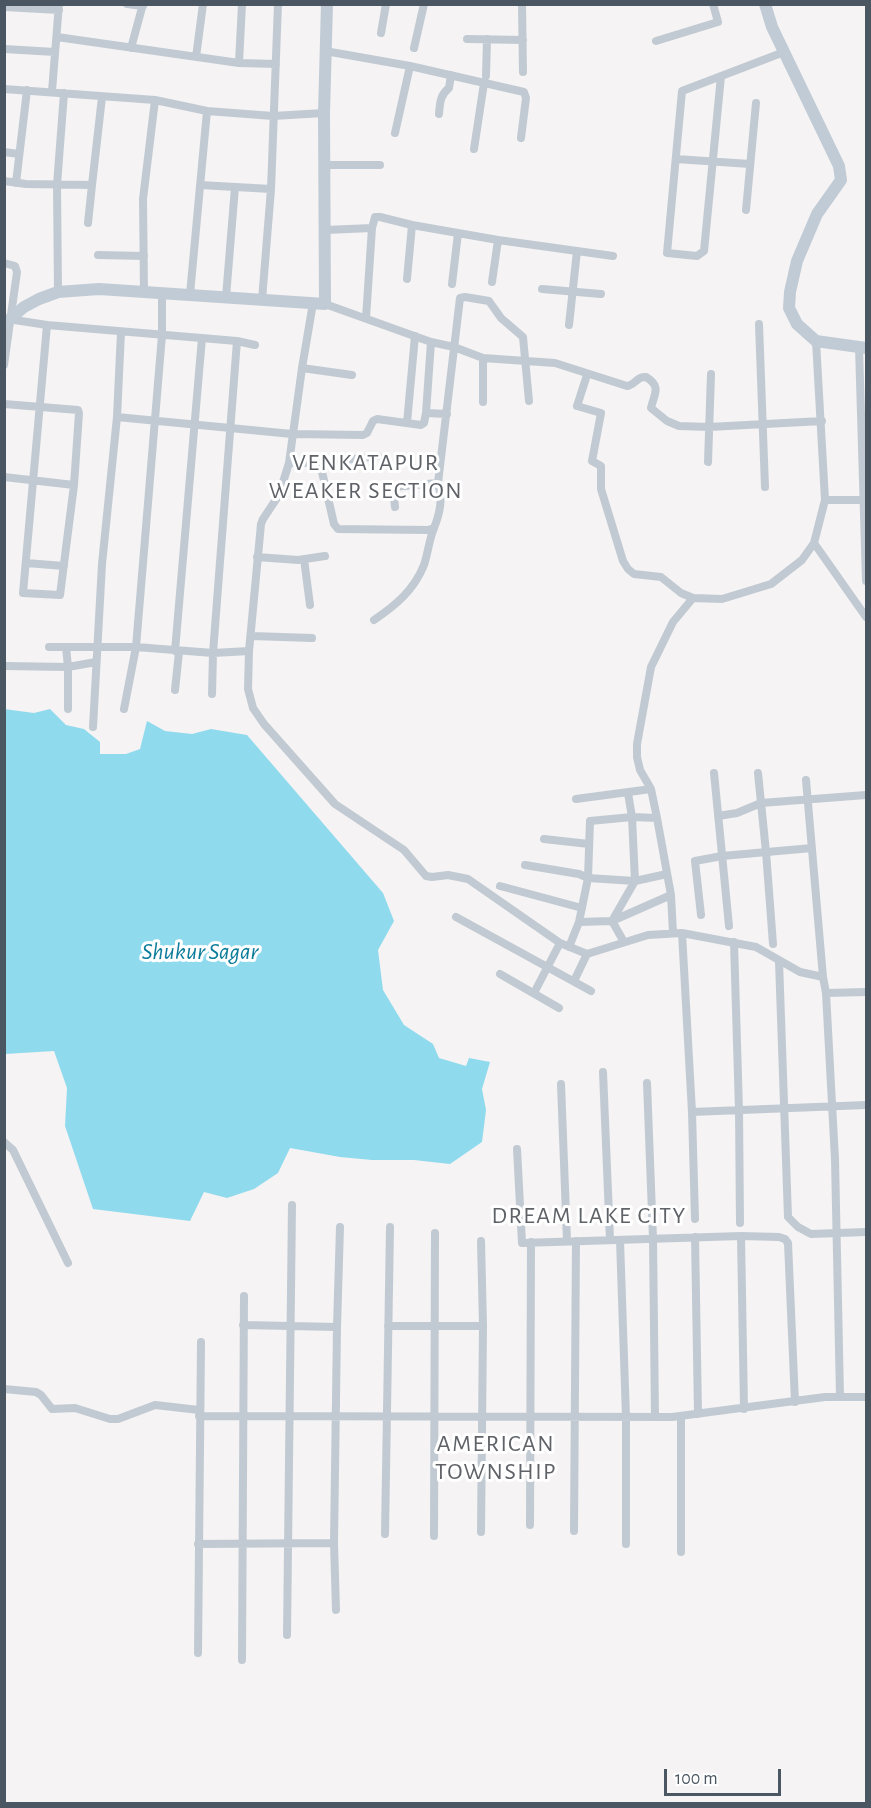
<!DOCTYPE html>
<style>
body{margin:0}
#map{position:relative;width:871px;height:1808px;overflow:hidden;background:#f5f3f3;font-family:"Alegreya Sans",sans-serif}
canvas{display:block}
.frame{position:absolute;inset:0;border:6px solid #4a5661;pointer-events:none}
.scale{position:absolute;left:664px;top:1769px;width:117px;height:27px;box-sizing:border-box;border:3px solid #4a5661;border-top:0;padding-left:8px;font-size:18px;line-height:21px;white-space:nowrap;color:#4a5661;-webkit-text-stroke:4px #fff;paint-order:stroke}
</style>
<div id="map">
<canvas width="871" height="1808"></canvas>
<div class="frame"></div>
<div class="scale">100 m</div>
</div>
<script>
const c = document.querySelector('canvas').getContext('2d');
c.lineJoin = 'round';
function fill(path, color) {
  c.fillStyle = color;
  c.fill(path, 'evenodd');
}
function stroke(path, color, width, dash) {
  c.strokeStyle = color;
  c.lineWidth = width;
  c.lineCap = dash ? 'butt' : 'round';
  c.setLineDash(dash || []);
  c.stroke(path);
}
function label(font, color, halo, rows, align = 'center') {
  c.font = font + ' "Alegreya Sans",sans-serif';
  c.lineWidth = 6;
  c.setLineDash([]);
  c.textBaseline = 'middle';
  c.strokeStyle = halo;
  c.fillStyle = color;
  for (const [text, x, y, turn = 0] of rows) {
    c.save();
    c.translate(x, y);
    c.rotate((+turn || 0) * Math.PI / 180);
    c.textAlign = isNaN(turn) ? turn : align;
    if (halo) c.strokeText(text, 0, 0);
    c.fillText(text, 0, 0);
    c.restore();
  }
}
fill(new Path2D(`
 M4,709L34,713L50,709L66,725L84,729L100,742V754H126L140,749L147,721L165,731L192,734L211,729L247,735L383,893L394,921L378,950L383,990L404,1025L433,1044L439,1058L466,1066L469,1058L490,1062L482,1089L486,1110L482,1142L450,1164L414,1160H372L340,1157L290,1148L278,1173L254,1189L227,1198L204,1192L190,1221L93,1209L65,1126L67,1088L54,1051L5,1054Z`), '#90daee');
stroke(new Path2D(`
 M127,4L143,6
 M522,4L523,72
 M4,7L59,10
 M381,33L386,4
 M57,37L239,63L276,64
 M467,39L523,40
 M656,41L718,22L713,4
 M131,48L143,4
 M414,48L424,4
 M4,49L55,52
 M325,51L410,66L524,92L526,98L521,138
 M196,57L203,4
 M239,63L242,4
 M486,76L487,39
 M721,76L704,251L697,256L667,253L682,91L784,52
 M4,89L155,100L207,111L273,116L324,113
 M52,91L59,4
 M439,114C440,103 440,95 449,88L451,75
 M395,133L410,66
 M474,149L484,83
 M4,152L19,154
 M676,159L750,164
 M324,165H380
 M4,181L26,184L92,185L88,223
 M16,183L27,90
 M92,185L102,97
 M200,185L271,189
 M746,210L756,103
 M372,228L375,217H380L412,225L498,240L492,282
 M325,230L372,228L366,318
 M498,240L613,256
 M98,255L144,256
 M4,263L15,266L17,272L4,365
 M407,279L412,225
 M452,284L458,233
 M542,289L601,294
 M58,292L57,185L64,93
 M144,292L143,199L155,100
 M190,294L207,111
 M226,297L235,187
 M262,300L271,189L278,4
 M313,303L302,368L289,463L279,495L263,519L261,524L249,651L248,689L253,708L264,724L335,804L404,850L426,876L432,877L448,875L468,879L560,943L587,954L648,935L682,933L756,947L800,972L823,977L826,993L866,992
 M325,304L431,342L454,347L483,358L555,363L627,386C635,385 637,376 646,377C662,387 654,394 651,408L667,421L679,426L709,427L822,421
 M8,319L47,325L237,341L255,345
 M759,324L765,487
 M569,325L577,251
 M859,347L866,581
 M483,358V402
 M302,368L352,375
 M587,375L577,406L601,413L592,461L601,466V489L623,561L628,569L634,574L661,577L681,593L693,598L722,599L771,584L802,560L814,543L825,500L816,341
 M4,404L78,410L79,413L74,485
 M426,413L447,414
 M117,417L292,434L363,435L367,433L373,421L377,419L421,425L424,423L426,413L431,342
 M407,423L415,336
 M708,462L711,374
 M289,463H320L334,524L338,529L428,530L434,528
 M320,463L378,456
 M4,477L74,485L60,595L23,593L47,325
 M825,500H866
 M395,507L393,487L438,483
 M814,543L866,617
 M257,557L298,560L325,556
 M304,559L310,605
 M26,563L64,566
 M374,620C396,605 414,590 424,565C428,553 429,540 434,528C440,513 443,499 438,483L460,298L465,297L489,301L501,318L523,337L529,401
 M252,636L312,638
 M49,647H136L213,653L249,651
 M66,647L68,667V709
 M175,651L202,338
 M4,666L68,667L96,662
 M175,690L179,652
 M212,694L213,653L237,341
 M124,709L136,647L162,335V294
 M93,727L102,564L117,417L121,332
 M714,773L729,926
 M758,773L766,852L773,944
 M806,780L823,977
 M576,799L651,789
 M718,816L737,813L761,803L866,795
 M544,839L589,844
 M525,865L579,874L588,878L590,821L632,817L657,818
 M500,886L582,908
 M701,915L695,861L722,856L812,848
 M456,917L591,991
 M579,922L612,921L671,895
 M673,933L671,895L657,818L651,789L640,770L637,757V744L651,667L673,622L693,598
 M682,933L692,1112L695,1219
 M624,942L612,921L635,881L632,817L628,793
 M734,942L739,1110L740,1223
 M569,947L579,922L588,878L635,881L667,874
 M779,961L788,1217L798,1227L811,1234L866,1232
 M500,974L559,1008
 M574,981L587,954
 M534,993L560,943
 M826,993L835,1159L840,1397
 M603,1072L610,1240
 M647,1083L653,1239L655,1417
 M561,1084L567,1241
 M692,1112L866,1105
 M4,1142L13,1150L68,1263
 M517,1149L522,1243L741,1236L779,1237L785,1239L788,1243L795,1402
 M741,1236L744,1409
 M695,1237L698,1414
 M620,1240L626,1417V1544
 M243,1325L337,1327
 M388,1326H483
 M4,1389L36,1392L41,1395L52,1409L75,1408L110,1419H118L155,1405L199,1410
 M199,1416L672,1417L825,1397H866
 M681,1416V1552
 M530,1525L531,1242
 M574,1531L576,1241
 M481,1532L483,1326L481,1241
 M385,1534L390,1227
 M434,1536L435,1233
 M334,1543L336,1610
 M198,1544L334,1543L337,1327L340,1227
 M287,1635L292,1205
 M198,1653L201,1342
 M242,1660L244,1296`), '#c1cad2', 8);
stroke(new Path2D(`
 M765,4L772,27L839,166L841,180L817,214L797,261L790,292L789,308L797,324L816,341L866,348
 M4,324L24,307L39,299L58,292L99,289L325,304L324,113L327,4`), '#c1cbd6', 12);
c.letterSpacing = '1.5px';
label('24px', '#5f6368', '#fff', [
 ["VENKATAPUR",366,463],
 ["WEAKER SECTION",366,491],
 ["DREAM LAKE CITY",589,1216],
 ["AMERICAN",496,1444],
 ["TOWNSHIP",496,1472]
]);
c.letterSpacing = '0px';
label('italic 24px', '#0c7c9b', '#fff', [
 ["Shukur Sagar",200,952]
]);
</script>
